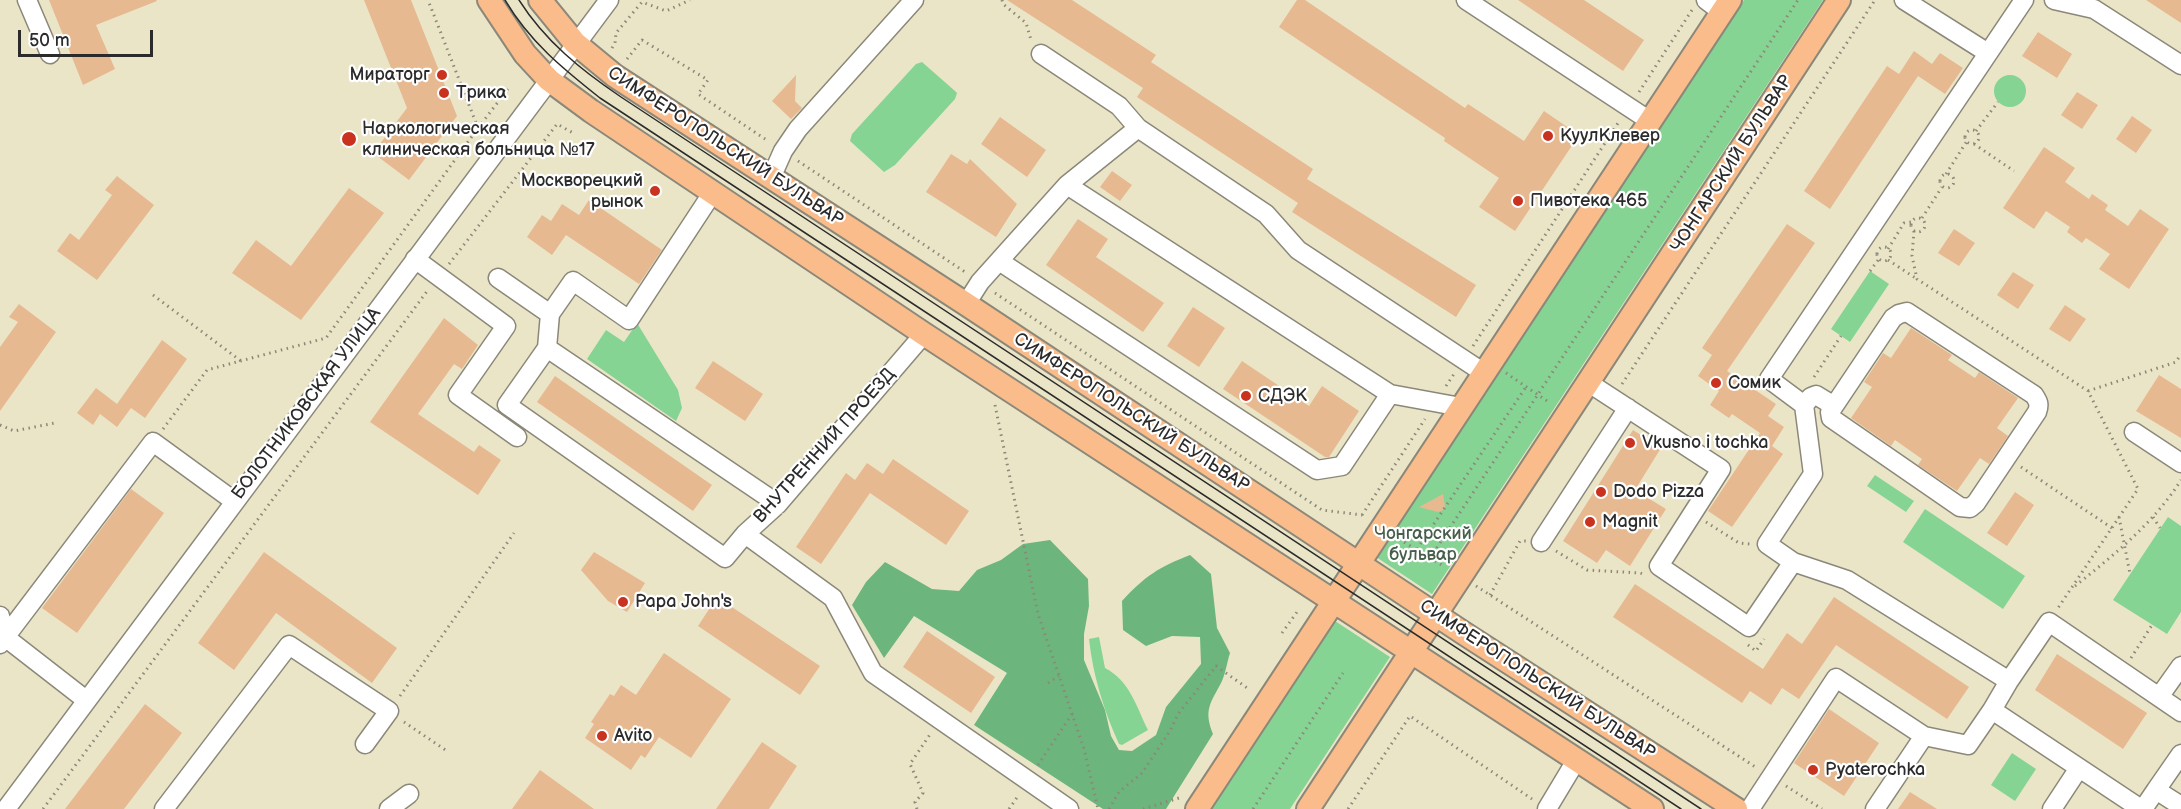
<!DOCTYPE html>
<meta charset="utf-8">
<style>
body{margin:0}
#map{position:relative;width:2181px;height:809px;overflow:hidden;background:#ebe5c8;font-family:"Balsamiq Sans",sans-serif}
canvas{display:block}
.scale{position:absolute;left:18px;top:30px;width:135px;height:27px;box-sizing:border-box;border:3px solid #2b2b2b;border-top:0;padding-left:8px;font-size:18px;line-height:21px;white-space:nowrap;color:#2b2b2b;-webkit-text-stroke:4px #fff;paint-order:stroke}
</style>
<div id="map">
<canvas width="2181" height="809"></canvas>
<div class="scale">50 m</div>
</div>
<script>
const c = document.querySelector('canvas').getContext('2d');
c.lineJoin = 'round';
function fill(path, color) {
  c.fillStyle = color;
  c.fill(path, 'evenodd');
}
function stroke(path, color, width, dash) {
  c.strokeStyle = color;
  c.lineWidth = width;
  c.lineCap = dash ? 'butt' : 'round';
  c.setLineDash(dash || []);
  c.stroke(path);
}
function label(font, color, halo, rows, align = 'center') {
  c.font = font + ' "Balsamiq Sans",sans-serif';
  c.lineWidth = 4.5;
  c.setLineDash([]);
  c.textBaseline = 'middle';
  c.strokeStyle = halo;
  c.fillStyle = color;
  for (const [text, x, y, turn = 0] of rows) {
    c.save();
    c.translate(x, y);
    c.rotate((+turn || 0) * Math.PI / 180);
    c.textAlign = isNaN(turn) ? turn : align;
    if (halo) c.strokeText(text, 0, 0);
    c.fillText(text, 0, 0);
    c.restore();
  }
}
fill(new Path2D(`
 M1744,0H1823L1432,594L1373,555Z
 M922,62L955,91L957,93L955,99L895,165L884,172L850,141L852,134L916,64Z
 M1994 91a16 16 0 1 1 32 0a16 16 0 1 1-32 0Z
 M1870,271L1889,284L1850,342L1831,329Z
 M637,323L678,390L682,408L676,421L587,359L606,330L624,342Z
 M1875,475L1914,501L1906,512L1867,486Z
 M1925,509L2025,576L2003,609L1903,542Z
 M2168,517L2181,526V612L2167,634L2113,600Z
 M1332,619L1390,657L1290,809H1206Z
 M1099,637L1105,668C1130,681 1136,706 1148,730L1122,745L1119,744C1104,711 1093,676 1089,639Z
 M2012,753L2036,769L2015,801L1991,785Z`), '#85d493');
fill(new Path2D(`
 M1050,540L1088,579L1089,606L1084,634V660L1105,710L1111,736L1119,750L1132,751L1156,735L1166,707L1201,664L1200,637L1172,636L1146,646L1123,630L1122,601C1145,576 1159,567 1190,555L1211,574L1217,628L1230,653C1227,662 1226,672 1222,681C1211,703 1203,709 1213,734L1166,809H1103L974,725L1007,673L914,616L884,658L852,605L866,582L885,562L932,589L959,591L977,570L1001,560L1023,544Z`), '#6cb67d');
fill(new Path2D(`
 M49,0H156L157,1L96,25L115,69L83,85Z
 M364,0H411L457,116L409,180L373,153L407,108Z
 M1007,0H1072L1156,55L1151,62L1313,169L1307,179L1476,285L1456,317L1292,212L1298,203L1137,97L1143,88Z
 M1297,0H1305L1465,108L1468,104L1524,141L1544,111L1579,135L1515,231L1479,207L1499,178L1444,141L1445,138L1279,27Z
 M1518,0H1584L1644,40L1623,71Z
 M2146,0H2181V23Z
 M2038,32L2072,54L2057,78L2022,56Z
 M1914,51L1932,64L1940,53L1963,68L1945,94L1918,76L1830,209L1804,191L1887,66L1899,74Z
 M796,75L795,101L802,108L791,119L772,101Z
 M2077,92L2098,105L2082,129L2061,115Z
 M2132,116L2152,130L2136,153L2116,139Z
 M1000,117L1046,150L1027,177L981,144Z
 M2044,147L2075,168L2065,182L2089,199L2092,194L2108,205L2105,210L2128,226L2140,209L2169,229L2129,289L2099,269L2110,254L2086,238L2082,243L2067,232L2070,227L2046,211L2034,229L2003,208Z
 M951,154L967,164L970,159L1017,204L996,237L926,192Z
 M1112,171L1132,185L1120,201L1100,187Z
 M117,176L154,205L97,280L57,251L70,233L79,240L112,195L105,190Z
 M349,188L384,213L301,320L232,273L256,240L291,266Z
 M589,200L662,250L639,284L566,235L552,255L527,237L542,215L551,221L562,204L579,215Z
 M1078,219L1108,239L1096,257L1164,303L1143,332L1046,265Z
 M1787,224L1815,243L1727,371L1776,404L1768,416L1784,427L1772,446L1783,454L1732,527L1708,511L1760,433L1732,414L1729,418L1710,405L1719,391L1698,376L1712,355L1702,348Z
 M1954,229L1975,243L1959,266L1938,253Z
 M2013,272L2034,285L2018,309L1997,295Z
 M19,304L56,332L0,411V347L18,322L9,317Z
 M2065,305L2086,319L2070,342L2049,329Z
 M1193,307L1225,328L1199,367L1167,346Z
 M444,318L478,345L462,369L454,364L418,414L474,452L479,445L501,460L478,495L370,422Z
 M1911,328L1952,355L1948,360L1975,378L1979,372L2018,398L1997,428L2008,436L1989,464L1980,458L1957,491L1918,465L1922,459L1895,440L1891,446L1851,418L1872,387L1864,382L1883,353L1891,358Z
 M162,340L187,359L145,418L131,408L117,427L100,414L93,425L77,413L96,388L117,404Z
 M713,361L763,394L745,421L695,388Z
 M1242,361L1309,406L1322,386L1359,411L1329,457H1325L1223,389Z
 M2159,375L2181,389V438L2136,411Z
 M555,376L712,485L693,511L537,402Z
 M1633,430L1661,448L1635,490L1666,509L1630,566L1606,550L1597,563L1563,541Z
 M893,459L969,511L946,545L870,493L821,564L796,547L846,473L855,480L867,463L883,474Z
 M131,489L164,513L77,633L42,608Z
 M2015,492L2034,505L2007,546L1987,533Z
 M1443,494L1445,506L1443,510L1438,512L1419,507Z
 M264,552L397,648L372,683L276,613L234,670L198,643Z
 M594,552L645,583L627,612L608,601L581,570Z
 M1635,584L1763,669L1787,633L1802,644L1834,597L1969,687L1947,719L1836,645L1799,699L1782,688L1771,705L1750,691L1742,703L1613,617Z
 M717,597L820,666L800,695L698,626Z
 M927,631L995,677L971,713L903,667Z
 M664,653L731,699L691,758L659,737L645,758L641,755L631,770L585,738L594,724L591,722L610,694L614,696L621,685L636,695Z
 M2057,654L2147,713L2123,749L2035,690Z
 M145,704L182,733L124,809H65Z
 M1829,709L1879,743L1844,796L1794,763Z
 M762,742L797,766L769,809H716Z
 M540,770L594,809H512Z
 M1910,792L1937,809H1898Z`), '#e6b991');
const minor = new Path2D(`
 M27,0L50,54
 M1466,0L1650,121
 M1706,0L1722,12
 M1904,0L1988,53
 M2024,0L1769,379L1804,405L1813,474L1767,544L1793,562L1847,580L2009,681L1992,710L2141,809
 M2054,0L2094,9L2181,65
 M1041,54L1119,106L1138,128L1266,214L1298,250L1484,373
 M771,178L783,151L798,129L914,0
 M1067,185L1138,128
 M415,259L506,326L458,395L517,437
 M999,261L1317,470L1342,466L1390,394
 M498,278L550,314L573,281L629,320L713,192
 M966,304L980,282L1067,185L1390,394L1461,407
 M1907,312L2034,395C2038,401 2040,404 2037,412L1976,503L1970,508L1960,507L1831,418L1830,412L1834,406L1893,318L1899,314Z
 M547,348L550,314
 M1589,383L1721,469L1659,566L1749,627L1793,562
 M1804,405L1811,397L1816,395L1834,406
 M2134,432L2181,463
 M778,504L547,348L507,405L725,558L745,534L778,504L924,334
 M745,534L833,598L873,673L1069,809
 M1541,542L1628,408
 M0,616L5,637L86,700
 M0,644L153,442L234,501
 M2009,681L2049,622L2181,712
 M2159,697L2181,666
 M2156,790L2181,754
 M6,809L609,0
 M164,809L289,645L389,711L365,744
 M389,809L409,794
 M1547,809L1577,759
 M1750,809L1836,678L1924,736L1968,745L1992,710
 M1875,809L1924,736
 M2052,809L2079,768
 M2143,809L2156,790L2181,806`);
const major = new Path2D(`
 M489,0L525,54L549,80L591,111L924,334L1652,809
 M540,0L575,43L615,76L966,304L1465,634L1736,809
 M1197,809L1730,0
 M1308,809L1839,0`);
stroke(minor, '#8b887a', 21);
stroke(major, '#8b887a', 26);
stroke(new Path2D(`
 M1002,0L1003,4L1026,23L1031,40
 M612,48L615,43L616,33L642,2L666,11L690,0
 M627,59L642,40L708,80L698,94L768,141
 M1639,92L1692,10
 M478,128L508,89
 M1965 137a7 7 0 1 1 14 0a7 7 0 1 1-14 0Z
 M1976,131L1998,102
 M1974,144L2014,171
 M798,161L965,272
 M1940 181a7 7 0 1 1 14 0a7 7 0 1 1-14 0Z
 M1946,174L1967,141
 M1911 225a7 7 0 1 1 14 0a7 7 0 1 1-14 0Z
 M1922,218L1942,187
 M1914,231L1912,256L1917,279L2088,391L2138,489L2058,608
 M1877 254a7 7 0 1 1 14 0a7 7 0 1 1-14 0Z
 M1888,249L1904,223L1911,222
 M1888,260L1917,279
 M449,264L557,124L575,134
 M1870,271L1879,259
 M995,293L1322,510L1362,515L1366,518
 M153,295L241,361
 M1473,346L1620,120
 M1506,373L1550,403
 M1814,377L1841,336
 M1622,384L1875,0
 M1446,386L1454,374
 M2088,391L2176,362L2181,354
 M995,405L1038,614L1084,749L1098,809
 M0,425L14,431L55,423
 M163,429L207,370L326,338L478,128L428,0
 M2021,467L2112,528
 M1362,515L1425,419
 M2119,517L2130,574
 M2153,517L2160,528
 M1706,522L1739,543L1750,544
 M1399,539L1445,567
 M1417,549L1526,387
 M1556,551L1587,570L1640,573L1643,574
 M1430,558L1798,0
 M1476,586L1757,768
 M2075,586C2114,555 2154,523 2181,480
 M1490,595L1520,541H1526
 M1282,633L1297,612
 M1748,645L1756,651L1764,639
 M2131,658L2152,625
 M1048,683L1059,676
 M400,696L514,533
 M404,722L447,751
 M1038,765L1072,714
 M1786,786L1822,809
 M43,809L428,290
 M917,809L915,802L923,793L910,764L931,733
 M1009,809L1018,796
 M1109,809L1119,792L1142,773L1170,731L1178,714L1216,666L1250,690
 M1143,809L1179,798
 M1253,809L1343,673
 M1348,809L1410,716L1532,799`), '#8b887a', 3, [1.5, 4.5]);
stroke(minor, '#fff', 18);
stroke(major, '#f9bc8a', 22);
stroke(new Path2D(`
 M505,0C530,42 562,68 600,98L1681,809
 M519,0C545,41 581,70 621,97L1701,809`), '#2b2b2b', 1.5);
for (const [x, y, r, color] of [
 [442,75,6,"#c8321e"],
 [444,93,6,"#c8321e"],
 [1548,136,6,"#c8321e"],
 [349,139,8,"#c8321e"],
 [655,191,6,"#c8321e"],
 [1518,201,6,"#c8321e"],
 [1716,383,6,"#c8321e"],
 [1246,396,6,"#c8321e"],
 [1630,443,6,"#c8321e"],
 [1601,492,6,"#c8321e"],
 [1590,522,6,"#c8321e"],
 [623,602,6,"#c8321e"],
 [602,736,6,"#c8321e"],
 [1813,770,6,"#c8321e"]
]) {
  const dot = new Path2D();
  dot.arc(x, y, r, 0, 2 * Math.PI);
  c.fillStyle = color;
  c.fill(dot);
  stroke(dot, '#fff', 2);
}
label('18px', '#2b2b2b', '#fff', [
 ["Мираторг",430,75,"right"],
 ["Трика",456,93],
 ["Наркологическая",362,129],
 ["клиническая больница №17",362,150],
 ["КуулКлевер",1560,136],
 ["Москворецкий",643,181,"right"],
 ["рынок",643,202,"right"],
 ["Пивотека 465",1530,201],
 ["Сомик",1728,383],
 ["СДЭК",1258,396],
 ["Vkusno i tochka",1642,443],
 ["Dodo Pizza",1613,492],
 ["Magnit",1602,522],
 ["Papa John's",635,602],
 ["Avito",614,736],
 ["Pyaterochka",1825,770]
], 'left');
label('18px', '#2b2b2b', '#fff', [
 ["СИМФЕРОПОЛЬСКИЙ БУЛЬВАР",725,147,33],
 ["ЧОНГАРСКИЙ БУЛЬВАР",1732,164,-57],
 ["БОЛОТНИКОВСКАЯ УЛИЦА",307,404,-53],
 ["СИМФЕРОПОЛЬСКИЙ БУЛЬВАР",1131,413,33],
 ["ВНУТРЕННИЙ ПРОЕЗД",825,446,-48],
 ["СИМФЕРОПОЛЬСКИЙ БУЛЬВАР",1537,680,33]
]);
label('18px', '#465e4a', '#fff', [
 ["Чонгарский",1423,534],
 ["бульвар",1423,555]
]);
</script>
